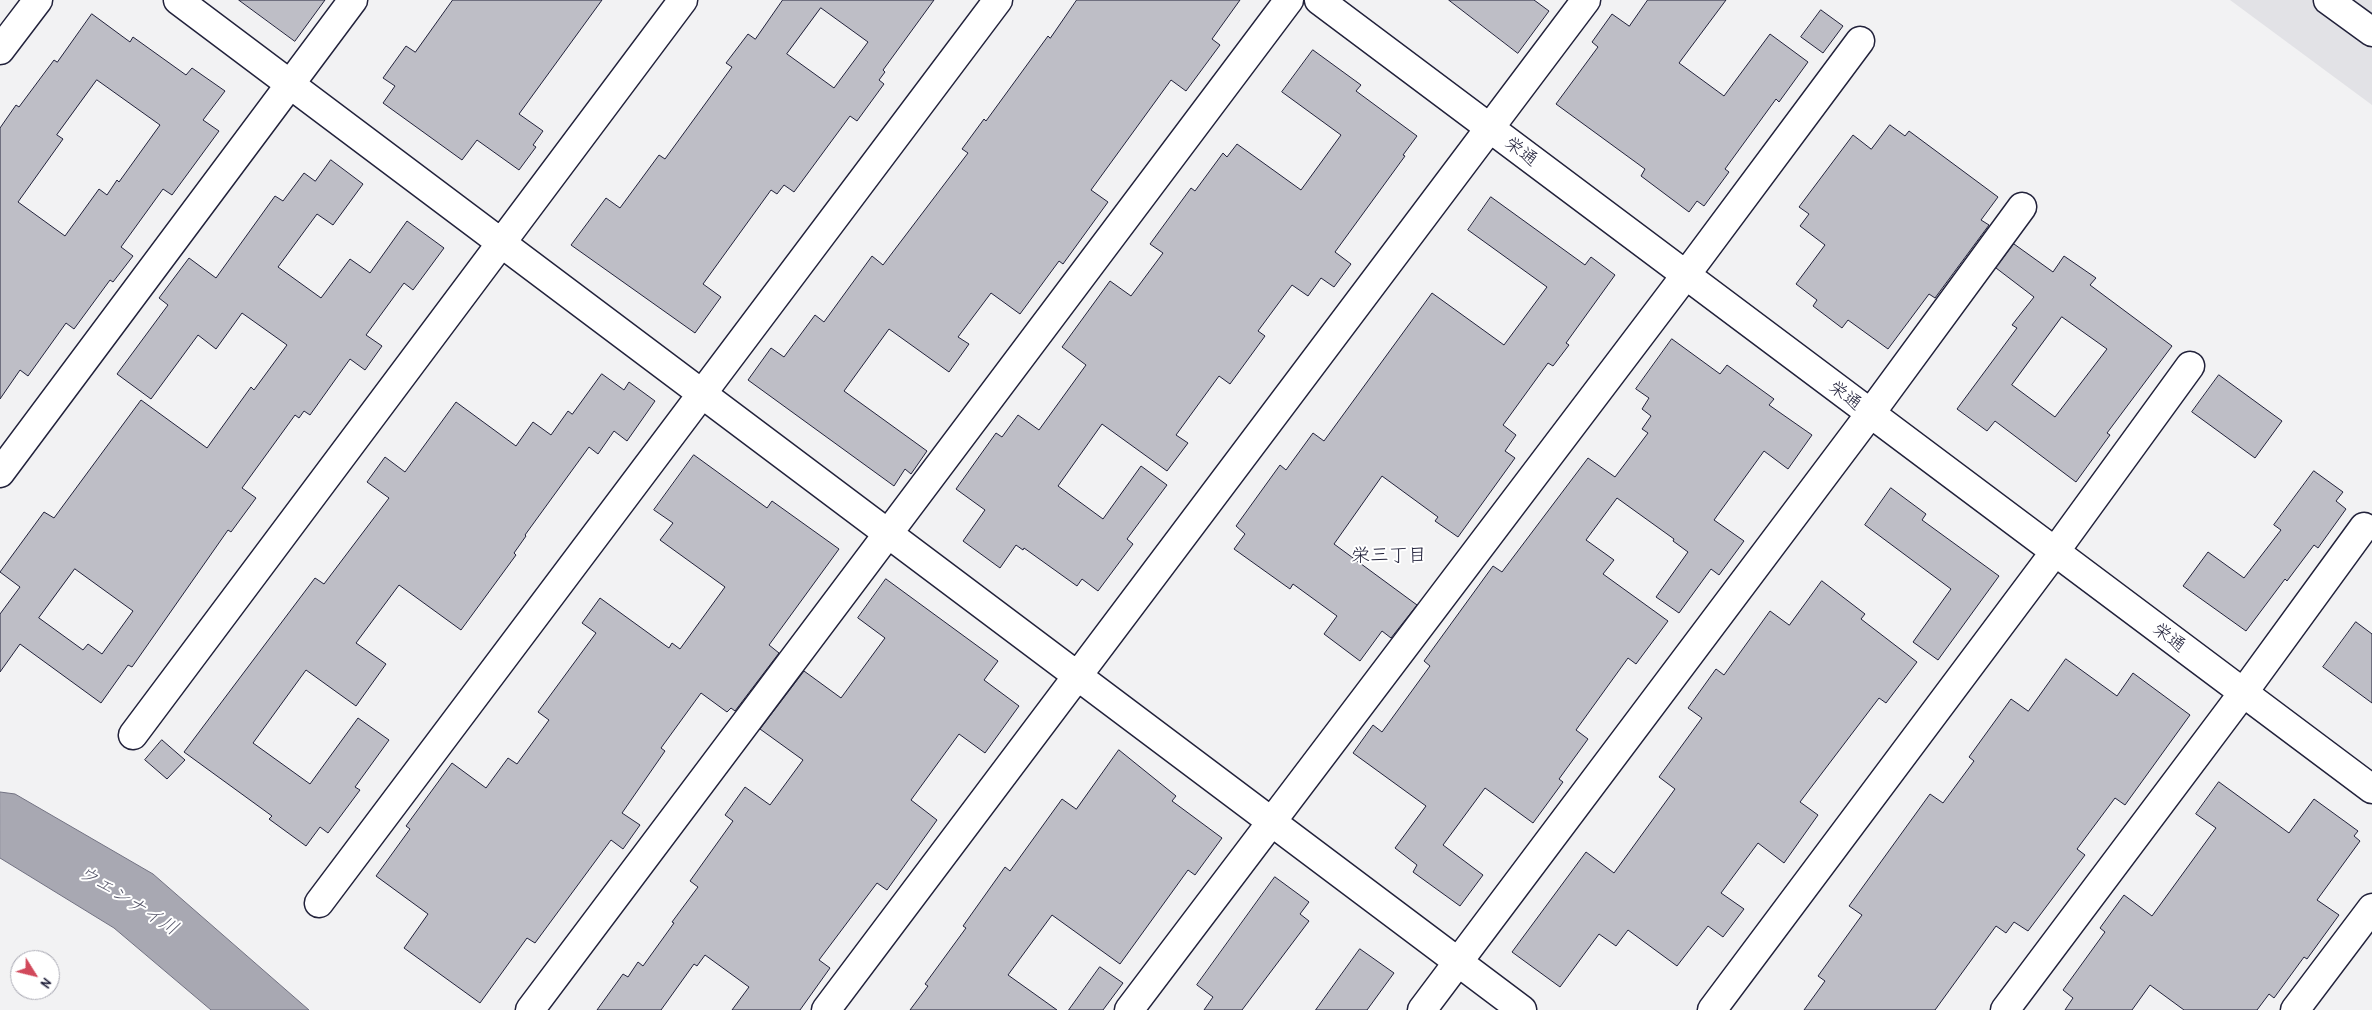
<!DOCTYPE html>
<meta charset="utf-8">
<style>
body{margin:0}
#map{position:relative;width:2372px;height:1010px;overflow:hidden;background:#f2f2f3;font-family:"Patrick Hand",sans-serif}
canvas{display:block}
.north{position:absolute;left:10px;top:950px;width:50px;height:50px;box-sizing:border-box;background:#fff;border:1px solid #a7a7b1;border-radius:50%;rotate:126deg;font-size:14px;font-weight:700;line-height:20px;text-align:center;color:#22223b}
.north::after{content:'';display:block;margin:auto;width:18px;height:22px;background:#d1495b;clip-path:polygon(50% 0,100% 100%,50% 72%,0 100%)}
</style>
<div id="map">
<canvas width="2372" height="1010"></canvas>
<div class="north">N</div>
</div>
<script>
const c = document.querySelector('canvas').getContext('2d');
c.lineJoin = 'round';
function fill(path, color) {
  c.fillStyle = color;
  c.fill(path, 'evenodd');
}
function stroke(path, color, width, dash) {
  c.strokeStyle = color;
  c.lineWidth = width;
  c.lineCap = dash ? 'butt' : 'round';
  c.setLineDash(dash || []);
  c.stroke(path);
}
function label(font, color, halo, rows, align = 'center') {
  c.font = font + ' "Patrick Hand","Klee One",sans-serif';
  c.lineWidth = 4;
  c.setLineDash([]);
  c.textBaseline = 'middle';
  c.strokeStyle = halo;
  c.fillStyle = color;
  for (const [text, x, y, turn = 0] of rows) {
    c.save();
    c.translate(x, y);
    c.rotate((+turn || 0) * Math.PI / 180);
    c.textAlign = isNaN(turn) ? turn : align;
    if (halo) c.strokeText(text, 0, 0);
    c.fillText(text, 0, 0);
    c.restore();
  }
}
fill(new Path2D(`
 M2230,0H2372V105Z`), '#e2e2e6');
const water = new Path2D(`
 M0,792L15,794L153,874L309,1010H211L114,928L0,858Z`);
fill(water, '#a8a8b2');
stroke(water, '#727282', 1);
const building = new Path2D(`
 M239,0H325L295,41Z
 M453,0H602L519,114L543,131L533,145L536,147L519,170L477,140L462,160L383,103L395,86L383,78L406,46L415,52Z
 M783,0H934L883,70L885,72L879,80L884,84L857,121L850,116L794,192L784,185L777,194L771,190L703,284L721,297L695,333L571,245L606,198L620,208L659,155L665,159L732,67L726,63L748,34L755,39ZM821,8L868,42L834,88L787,54Z
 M1077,0H1240L1212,39L1220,45L1186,91L1171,80L1091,190L1108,202L1063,264L1059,261L1020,314L991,293L958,337L969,344L949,372L889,329L844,391L927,451L911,474L905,469L894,486L748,380L771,348L784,357L815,315L824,322L872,256L883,265L968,153L962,149L984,119L986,121L1048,36L1050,38Z
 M1449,0H1534L1549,11L1518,53Z
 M1648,0H1726L1679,63L1724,96L1770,34L1808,62L1779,102L1776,99L1725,169L1729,172L1704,206L1697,201L1689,212L1641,176L1645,169L1556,104L1598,47L1592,42L1612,14L1629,26Z
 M1821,10L1843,26L1823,53L1801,37Z
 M92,14L130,42L133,37L186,75L192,68L225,91L203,120L219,131L172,195L163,189L121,247L133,256L113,282L110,280L74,329L66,323L28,376L20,370L0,399V128L16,105L19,107L54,60L57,62ZM97,80L160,125L119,182L117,180L107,195L99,189L65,236L18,202L63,139L57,135Z
 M1313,50L1361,85L1356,91L1417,136L1403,155L1405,156L1335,252L1351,264L1334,287L1321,278L1308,296L1292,285L1258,331L1265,336L1230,384L1219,376L1176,435L1188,443L1167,471L1102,424L1058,486L1103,519L1141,466L1167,485L1127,539L1133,544L1098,591L1082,579L1077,586L1024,548L1023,550L1016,545L1000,568L963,541L985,510L956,489L996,433L1002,437L1018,415L1039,430L1086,365L1062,347L1110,281L1131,296L1163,253L1150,244L1191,188L1195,191L1223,153L1227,157L1237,144L1301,190L1341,135L1282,92Z
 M1890,125L1905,136L1909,131L1998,197L1981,220L1989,225L1935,298L1929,294L1888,349L1848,320L1842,328L1813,306L1817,300L1796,284L1825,245L1800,226L1809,214L1799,207L1853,135L1871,149Z
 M331,160L363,184L333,225L317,214L278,267L321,298L350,259L370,273L407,221L444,248L413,290L404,283L366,335L382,346L365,370L350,359L310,415L304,411L299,418L295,415L242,488L256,498L231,532L228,530L132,667L128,665L101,703L20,644L0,672V614L20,587L0,572L44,512L54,518L141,400L207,448L251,387L254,390L287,345L242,313L216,349L198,335L151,399L117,374L168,305L159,298L189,258L216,278L275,196L283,201L304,173L315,181ZM75,569L133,611L102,654L88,644L83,650L39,618Z
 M1491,197L1585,265L1591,257L1615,275L1566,343L1569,345L1553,366L1548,363L1503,425L1516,435L1505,451L1515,458L1458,537L1435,521L1438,517L1382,476L1334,544L1417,605L1391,638L1382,631L1360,661L1324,634L1337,616L1293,584L1290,589L1234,549L1245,534L1236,526L1280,465L1286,470L1313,433L1324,441L1432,293L1504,345L1547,287L1468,230Z
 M2014,244L2053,272L2064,256L2096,278L2090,285L2172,346L2107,433L2110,435L2076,482L1995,421L1987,431L1957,409L2017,328L2012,325L2034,297L1996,268ZM2062,317L2107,349L2055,417L2012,385Z
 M1672,339L1720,374L1727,365L1774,399L1769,405L1812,435L1788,469L1764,451L1714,520L1744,541L1719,575L1711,569L1679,613L1656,597L1688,552L1673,541L1674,539L1617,498L1586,540L1614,560L1603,574L1668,621L1636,664L1628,658L1576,730L1588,739L1559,779L1563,782L1533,823L1485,788L1443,845L1483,875L1460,906L1413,872L1417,865L1395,848L1426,806L1353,753L1373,725L1382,732L1430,666L1424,661L1493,566L1502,572L1588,458L1615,477L1648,433L1642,429L1651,416L1642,409L1649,398L1636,389Z
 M602,374L624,390L629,382L655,401L627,441L614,431L598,454L589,447L525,535L526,536L514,553L516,555L461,630L399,585L356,643L386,664L356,706L306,670L253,743L310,784L358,718L389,740L355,787L360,790L328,833L320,827L306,846L269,819L272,816L184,752L315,578L324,584L389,498L367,482L385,457L405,472L456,402L516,446L533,422L551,435L568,411L572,414Z
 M2219,375L2282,421L2255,458L2192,412Z
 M694,455L767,508L772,501L839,549L769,645L779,653L735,711L731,708L727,712L701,693L661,748L665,751L622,813L640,825L623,849L611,840L535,943L527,938L480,1003L404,948L428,914L376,876L410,829L406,826L452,763L486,788L508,758L517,764L549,720L538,712L596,633L582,623L600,598L669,648L672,643L680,649L725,587L660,540L673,523L654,510Z
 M2314,471L2343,492L2336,501L2346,509L2318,548L2314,545L2287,581L2285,579L2246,631L2183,586L2208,552L2244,578L2281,530L2274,525Z
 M1891,488L1926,514L1922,520L1999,576L1938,660L1913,642L1951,589L1865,525Z
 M886,579L998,661L984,680L1019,706L985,753L959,734L911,800L937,820L887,890L877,883L819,960L830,968L800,1010H732L749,987L705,955L697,966L694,964L661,1010H597L623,974L628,977L638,962L643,966L674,923L672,922L698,887L690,881L733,821L725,815L745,787L770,805L803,760L760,729L804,671L841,698L885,638L858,618Z
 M1822,581L1865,614L1861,619L1917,662L1886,703L1879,698L1800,802L1818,815L1784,863L1758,843L1721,893L1744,909L1723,937L1708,926L1677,966L1628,930L1616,946L1599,934L1560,987L1512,952L1586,852L1614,873L1675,789L1659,777L1702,718L1688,708L1716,669L1724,675L1770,611L1789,625Z
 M2356,622L2372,634V703L2323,667Z
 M2066,659L2117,696L2133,673L2190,715L2125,805L2115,798L2077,849L2085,855L2028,931L2014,922L2006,933L1996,926L1935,1010H1804L1825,981L1818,976L1862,915L1849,906L1930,794L1943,803L1974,761L1969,757L2011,699L2028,711Z
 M162,740L185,760L167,779L145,760Z
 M1119,750L1176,796L1172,801L1222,838L1195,875L1188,870L1120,964L1052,915L1008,975L1057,1010H910L928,986L925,984L966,928L963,926L1005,867L1010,871L1062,799L1076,809Z
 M2219,782L2289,833L2314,799L2358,831L2354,836L2360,841L2317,900L2339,915L2307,959L2304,957L2274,998L2269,994L2257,1010H2184L2150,985L2132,1010H2065L2073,998L2063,990L2105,932L2100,928L2124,895L2152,916L2216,828L2196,814Z
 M1275,877L1309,902L1300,914L1309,921L1242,1010H1204L1213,997L1197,985Z
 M1360,949L1394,973L1367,1010H1316Z
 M1100,967L1123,983L1103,1010H1069Z`);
fill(building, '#bebec6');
stroke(building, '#22223b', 1);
const minor = new Path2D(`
 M178,0L1522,1010
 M1319,0L2372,789
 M2328,0L2372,32
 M0,50L38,0
 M0,473L353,0
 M133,735L683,0
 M319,903L998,0
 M530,1010L1289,0
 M826,1010L1586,0
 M1129,1010L1685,276L1860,41
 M1422,1010L1870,414L2022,207
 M1712,1010L2054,553L2190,366
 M2005,1010L2243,693L2364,527
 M2295,1010L2372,908`);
stroke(minor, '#22223b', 31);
stroke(minor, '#fff', 28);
label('18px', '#22223b', '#fff', [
 ["栄通",1521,152,37],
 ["栄通",1845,396,37],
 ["栄通",2169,638,37]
]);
label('19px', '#22223b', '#fff', [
 ["栄三丁目",1389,556]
]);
label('italic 19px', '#58586b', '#fff', [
 ["ウエンナイ川",128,901,32]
]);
</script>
